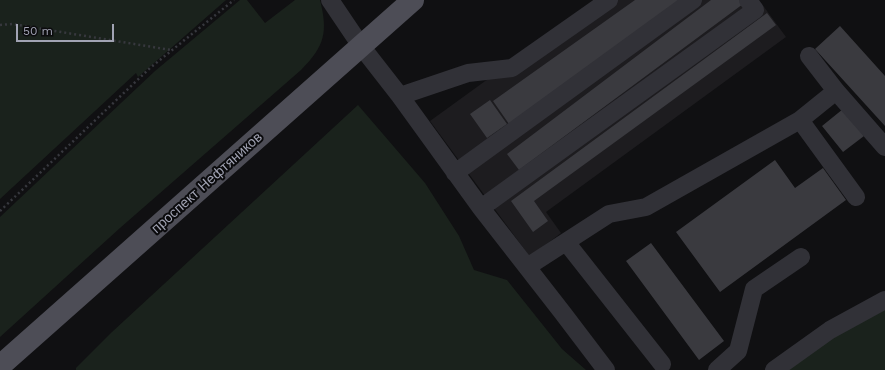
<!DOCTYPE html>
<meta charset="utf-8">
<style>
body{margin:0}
#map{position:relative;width:885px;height:370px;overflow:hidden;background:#101012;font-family:"Work Sans",sans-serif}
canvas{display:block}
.scale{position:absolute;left:16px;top:24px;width:98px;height:18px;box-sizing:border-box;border:2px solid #a1a3b3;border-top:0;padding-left:5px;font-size:12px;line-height:14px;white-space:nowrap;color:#a1a3b3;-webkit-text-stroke:3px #0b0b0d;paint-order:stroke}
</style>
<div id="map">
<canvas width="885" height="370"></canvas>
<div class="scale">50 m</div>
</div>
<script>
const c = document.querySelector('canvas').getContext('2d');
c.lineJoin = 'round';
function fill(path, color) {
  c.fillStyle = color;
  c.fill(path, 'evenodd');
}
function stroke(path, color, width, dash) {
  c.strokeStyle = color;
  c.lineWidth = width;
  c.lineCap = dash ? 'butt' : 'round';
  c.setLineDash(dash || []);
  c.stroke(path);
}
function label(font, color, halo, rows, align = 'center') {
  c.font = font + ' "Work Sans",sans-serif';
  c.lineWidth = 4;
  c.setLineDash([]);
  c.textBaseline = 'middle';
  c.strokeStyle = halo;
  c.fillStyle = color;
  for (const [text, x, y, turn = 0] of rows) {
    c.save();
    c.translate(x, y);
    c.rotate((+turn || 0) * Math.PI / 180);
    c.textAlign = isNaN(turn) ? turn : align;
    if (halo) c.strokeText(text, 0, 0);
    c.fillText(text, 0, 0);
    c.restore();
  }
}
fill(new Path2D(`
 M597,0H759L786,37L546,212L561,233L530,257L430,121Z`), '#1d1c1f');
fill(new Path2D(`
 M0,0H226L138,77L136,73L0,199Z
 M240,0H247L265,23L295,0H320C328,32 325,46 301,70L120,228L0,337V217L155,71Z
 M358,105L425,183L459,236L474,270L507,280L562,349L586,370H76V368L112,332Z
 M885,304V370H784Z`), '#1a221c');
fill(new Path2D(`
 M635,0H681L509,124L493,101Z
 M711,0H740L743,4L519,170L507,154Z
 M767,13L776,25L534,201L548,221L533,232L511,201Z
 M840,26L885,76V126L815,49Z
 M490,100L507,124L487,138L470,114Z
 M843,109L864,136L843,152L822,126Z
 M775,160L795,188L823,168L846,200L720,292L676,232Z
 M651,243L724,341L699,360L626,261Z`), '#3a3a3f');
stroke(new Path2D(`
 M0,25L12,24L171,50
 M0,211L150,68L234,0`), '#37383e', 2.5, [2, 3]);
stroke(new Path2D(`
 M330,0L361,46L400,96L481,208L562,312L606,370
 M809,56L836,91
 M400,96L468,73L512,68L609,0
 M800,120L836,91L885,147
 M455,173L693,0
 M481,208L755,10L748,0
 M566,242L662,364
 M527,267L609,214L646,207L800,120L856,197
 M717,370L738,351L754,289L801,257
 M774,370L830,330L885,300`), '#313137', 18);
stroke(new Path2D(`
 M0,366L413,0`), '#4d4d56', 22);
label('14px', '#a1a3b3', '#0b0b0d', [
 ["проспект Нефтяников",207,183,-42]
]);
</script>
